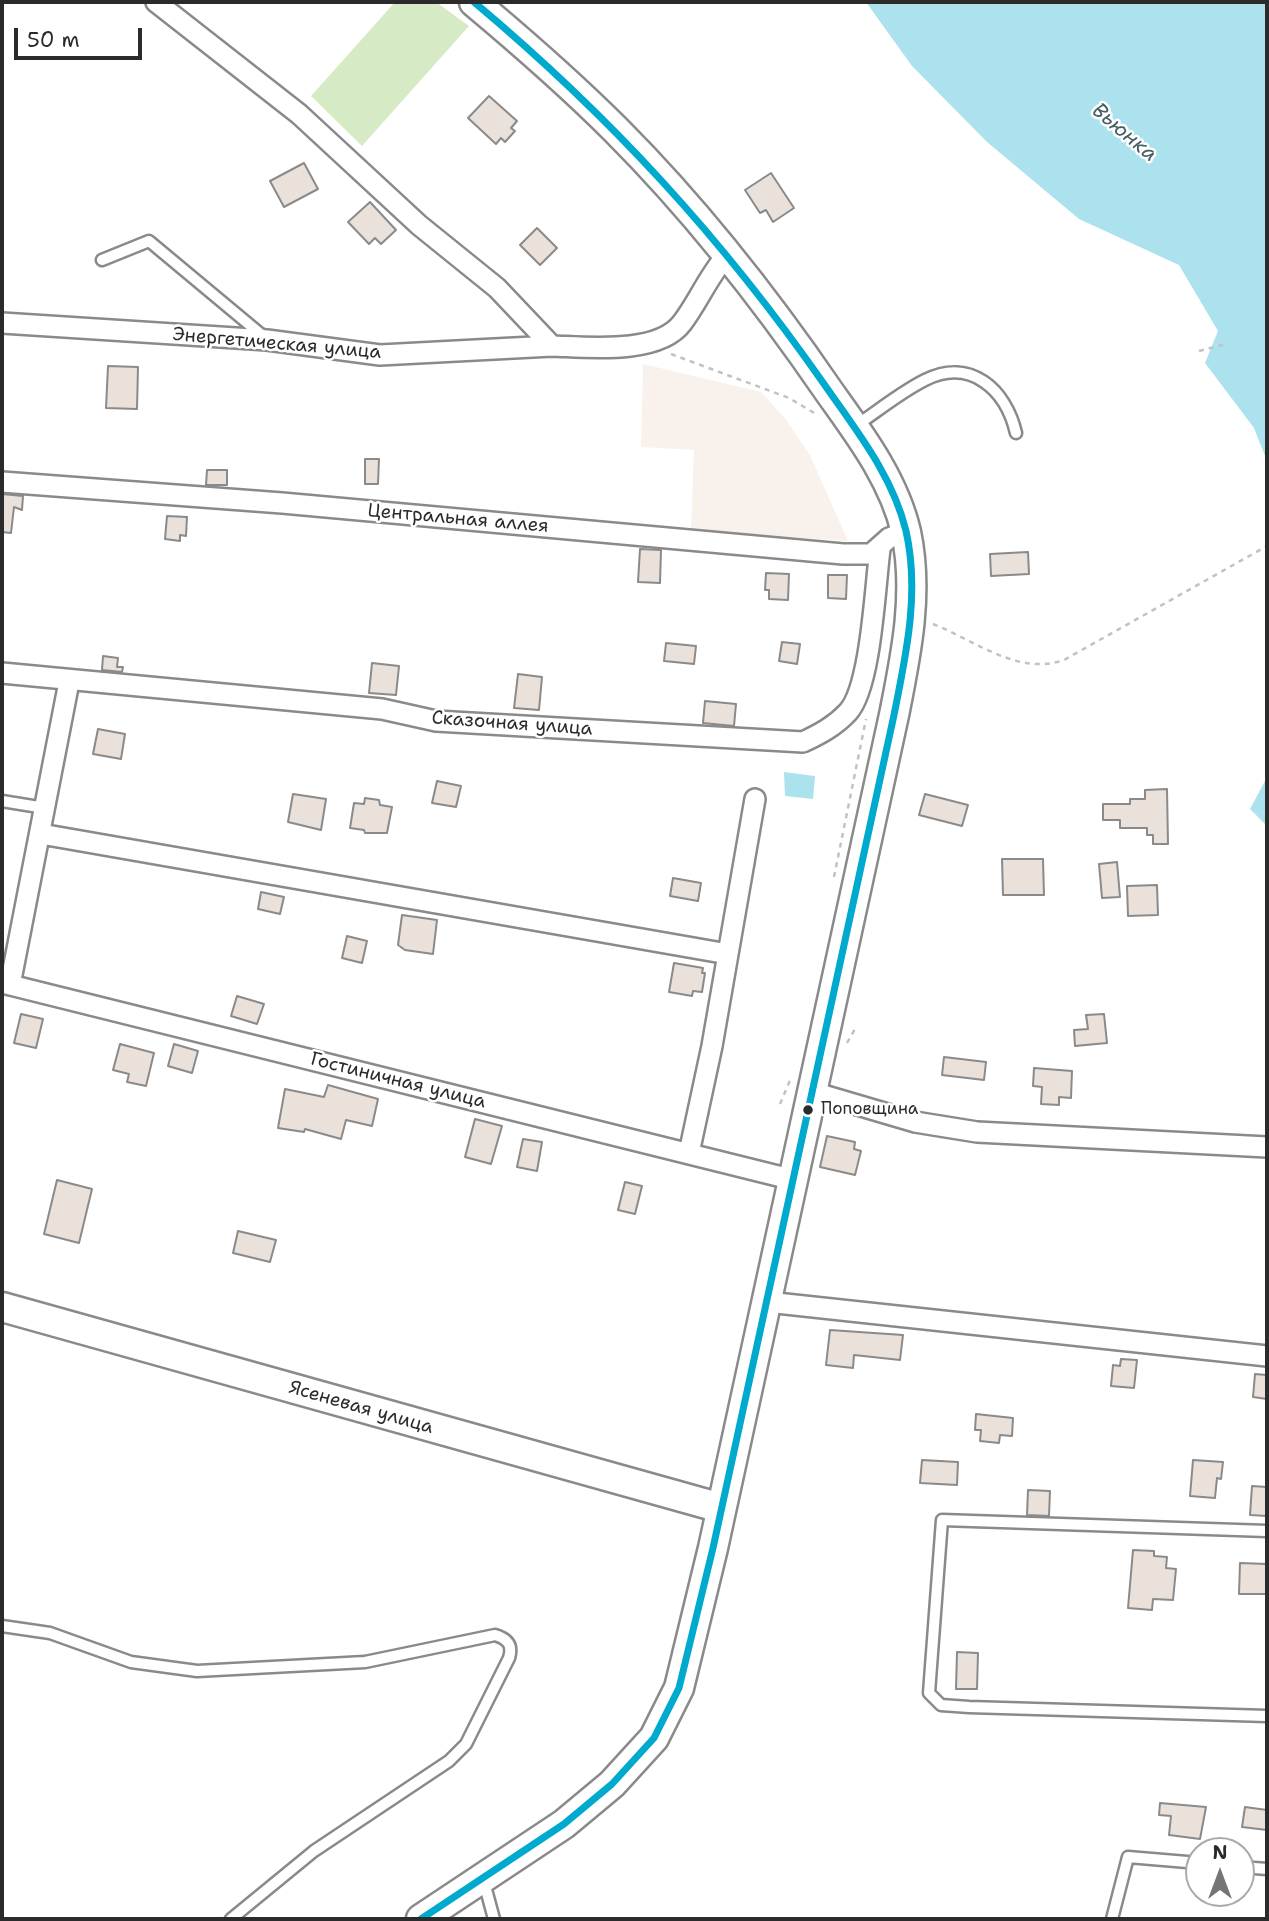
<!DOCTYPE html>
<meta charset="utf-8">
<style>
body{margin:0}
#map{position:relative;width:1269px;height:1921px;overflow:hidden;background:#fff;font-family:"Shantell Sans",sans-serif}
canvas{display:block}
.frame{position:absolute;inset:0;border:4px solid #2b2b2b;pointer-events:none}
.north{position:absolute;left:1185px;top:1837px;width:70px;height:70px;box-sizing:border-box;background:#fff;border:2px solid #aaa;border-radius:50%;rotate:0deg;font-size:19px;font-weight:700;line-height:28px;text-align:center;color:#2b2b2b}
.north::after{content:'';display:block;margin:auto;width:24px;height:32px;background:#757575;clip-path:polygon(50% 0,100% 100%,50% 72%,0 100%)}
.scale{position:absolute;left:14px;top:28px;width:128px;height:32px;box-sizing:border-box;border:4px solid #2b2b2b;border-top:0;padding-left:9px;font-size:21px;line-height:24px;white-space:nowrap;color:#2b2b2b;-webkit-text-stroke:5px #fff;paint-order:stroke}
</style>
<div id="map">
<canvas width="1269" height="1921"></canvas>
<div class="frame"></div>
<div class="north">N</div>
<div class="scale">50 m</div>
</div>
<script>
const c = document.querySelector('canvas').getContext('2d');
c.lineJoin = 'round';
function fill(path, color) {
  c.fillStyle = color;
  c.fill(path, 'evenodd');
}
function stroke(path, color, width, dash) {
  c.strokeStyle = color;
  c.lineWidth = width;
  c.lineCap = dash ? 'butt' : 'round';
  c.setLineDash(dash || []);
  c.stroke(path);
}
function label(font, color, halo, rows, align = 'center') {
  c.font = font + ' "Shantell Sans",sans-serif';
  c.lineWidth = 5;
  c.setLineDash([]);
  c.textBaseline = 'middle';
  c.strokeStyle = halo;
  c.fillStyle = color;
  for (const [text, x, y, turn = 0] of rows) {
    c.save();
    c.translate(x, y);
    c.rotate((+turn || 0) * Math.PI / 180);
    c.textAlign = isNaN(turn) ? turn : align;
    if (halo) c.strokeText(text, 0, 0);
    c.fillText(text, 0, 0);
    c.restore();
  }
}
fill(new Path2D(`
 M643,364L761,392L785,418L810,455L848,541L691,530L694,450L641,447Z`), '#f9f2ec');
fill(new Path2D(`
 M395,2H436L469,26L362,146L311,96Z`), '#d6ebc5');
fill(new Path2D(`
 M866,2H1265L1267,5V461L1254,428L1205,363L1218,331L1179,265L1079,219L987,142L912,66Z
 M784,772L815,776L813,799L785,796Z
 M1266,779H1267V826L1250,809Z`), '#ace2ee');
const building = new Path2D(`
 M489,96L517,121L511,128L515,131L505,142L501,138L496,144L468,118Z
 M304,163L318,189L284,207L270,181Z
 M771,173L794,208L773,222L766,210L760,213L745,190Z
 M370,202L396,230L381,244L375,238L369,244L348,222Z
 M537,228L557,248L540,265L520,245Z
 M108,366L138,367L137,409L106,408Z
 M365,459H379L378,484H365Z
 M207,470H227V485H206Z
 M2,494L23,496L22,510L14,507L11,533L2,532Z
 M167,516L187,517L186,536L180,535V541L165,539Z
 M640,549L661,550L660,583L638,582Z
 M1028,552L1029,574L991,576L990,554Z
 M766,573L789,574L788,600L769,599V590H765Z
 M828,575H847L846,599L828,598Z
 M782,642L800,644L797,664L779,661Z
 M666,643L696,646L694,664L664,661Z
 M103,656L118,658L117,667H123L122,672L102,670Z
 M372,663L399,666L396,695L369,693Z
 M518,674L542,677L539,710L514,708Z
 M705,701L736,704L734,726L703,723Z
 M98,729L125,734L121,759L93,754Z
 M437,781L461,786L456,807L432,803Z
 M1167,789L1168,844H1153V835H1147V828H1120V820H1103V804H1130V799H1145V790Z
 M293,794L326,799L321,830L288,822Z
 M925,794L968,805L962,826L919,815Z
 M365,798L379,800L380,805L392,807L387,833H365L364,830L350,828L354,803L364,804Z
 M1002,859H1043L1044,895H1003Z
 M1117,862L1120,897L1102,898L1099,864Z
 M673,878L701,883L698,901L670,896Z
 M1157,885L1158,915L1128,916L1127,886Z
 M261,892L284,897L280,914L258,909Z
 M402,915L437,920L433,954L405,950L398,945Z
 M347,936L367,941L362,963L342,958Z
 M674,963L703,968L702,973H705L702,992L693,991L692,996L669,992Z
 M237,996L264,1004L257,1024L231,1016Z
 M21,1014L43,1019L36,1048L14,1043Z
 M1104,1014L1107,1043L1075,1046L1074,1030L1088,1029L1086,1015Z
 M120,1044L154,1053L146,1086L127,1082L129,1074L113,1070Z
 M174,1044L198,1051L192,1073L168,1066Z
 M944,1057L986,1062L984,1080L942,1075Z
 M1034,1068L1072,1071L1071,1098L1059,1097V1105L1041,1104L1042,1087L1033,1086Z
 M328,1085L378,1099L372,1126L346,1120L341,1139L305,1129L304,1132L278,1128L285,1089L324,1097Z
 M475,1119L502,1126L491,1164L465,1157Z
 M827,1136L855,1142L854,1149L861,1151L855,1175L820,1167Z
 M523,1139L542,1142L537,1171L517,1167Z
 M57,1180L92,1189L79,1243L44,1234Z
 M625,1182L642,1186L635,1214L618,1210Z
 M238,1231L276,1240L270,1262L233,1253Z
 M830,1330L903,1335L900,1360L854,1355L853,1368L826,1365Z
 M1121,1359L1137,1360L1134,1388L1111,1386L1113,1365L1120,1366Z
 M1255,1374L1267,1375V1399L1253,1397Z
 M976,1414L1013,1418L1012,1436L1000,1435L999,1443L980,1441L981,1430H975Z
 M922,1460L958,1462L957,1485L920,1483Z
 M1193,1460L1223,1462L1221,1479L1217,1478L1215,1498L1190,1496Z
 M1252,1486L1267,1487V1516L1250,1515Z
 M1028,1490L1050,1491L1049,1516L1027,1515Z
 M1133,1550L1154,1551V1556L1167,1557L1166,1568L1176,1569L1173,1600L1153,1599L1152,1610L1128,1608Z
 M1240,1563L1267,1564V1594H1239Z
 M957,1652L978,1653L977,1689H956Z
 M1160,1803L1206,1807L1200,1839L1169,1835L1171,1816L1159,1815Z
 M1245,1807L1267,1810V1830L1242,1827Z`);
fill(building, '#eae1da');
stroke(building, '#8a8a8a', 2);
const lane = new Path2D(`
 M102,260L149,241L263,336
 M857,425C879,410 901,392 925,380C971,357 1006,390 1016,433
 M2,801L45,808
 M1267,1531L942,1520L929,1693L941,1705L969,1707L1267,1716
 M2,1626L50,1633L131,1662L197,1671L365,1662L495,1635C508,1639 513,1645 509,1658L466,1744L449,1761L314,1851L231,1919
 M1241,1867L1267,1869
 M484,1882L494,1919
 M1112,1919L1128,1857L1199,1863`);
const street = new Path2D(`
 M156,2L299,114L419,225L497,288L552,346C587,347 658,355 682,323C698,302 708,277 726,256
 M2,323L267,340L380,355L552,346
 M2,482L282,503L843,554H871L889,538L906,532
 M2,673L382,709L436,721L803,742C820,734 835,726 848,712C871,687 875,587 880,549
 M41,834L728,954
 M2,983L794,1180
 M10,985L69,682
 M813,1092L915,1122L977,1132L1267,1147
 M689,1153L712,1046L755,799
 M767,1302L1267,1356`);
const secondary = new Path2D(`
 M2,1307L721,1508
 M421,1919L564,1824L612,1784L654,1738L679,1688L713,1548L894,715C906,655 919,593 906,532C894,480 860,435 830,393C767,301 695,209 616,130C571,85 523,43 474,2`);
stroke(lane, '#8a8a8a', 15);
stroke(street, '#8a8a8a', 24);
stroke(secondary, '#8a8a8a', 33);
stroke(new Path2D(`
 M1199,351L1226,344
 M671,354L789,398L816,414
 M933,624C976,641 1018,676 1064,660L1267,546
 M834,877L866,719
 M847,1043L855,1029
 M780,1104L791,1078`), '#c2c2c2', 2.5, [5, 5]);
stroke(lane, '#fff', 10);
stroke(street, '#fff', 19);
stroke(secondary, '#fff', 28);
stroke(new Path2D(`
 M421,1919L564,1824L612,1784L654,1738L679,1688L713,1548L894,715C906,655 920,592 906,531C893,476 856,430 824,384C722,238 610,116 474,2`), '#00a9ce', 7);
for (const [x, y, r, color] of [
 [808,1110,6,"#2b2b2b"]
]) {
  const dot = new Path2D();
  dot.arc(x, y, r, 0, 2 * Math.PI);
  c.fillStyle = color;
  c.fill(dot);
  stroke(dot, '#fff', 2.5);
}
label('17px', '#2b2b2b', '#fff', [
 ["Поповщина",821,1110]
], 'left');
label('19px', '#2b2b2b', '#fff', [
 ["Энергетическая улица",277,344,5],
 ["Центральная аллея",458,519,5],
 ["Сказочная улица",512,724,4],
 ["Гостиничная улица",398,1081,14],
 ["Ясеневая улица",361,1408,16]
]);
label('italic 21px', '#475e63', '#fff', [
 ["Вьюнка",1124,133,40]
]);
</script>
